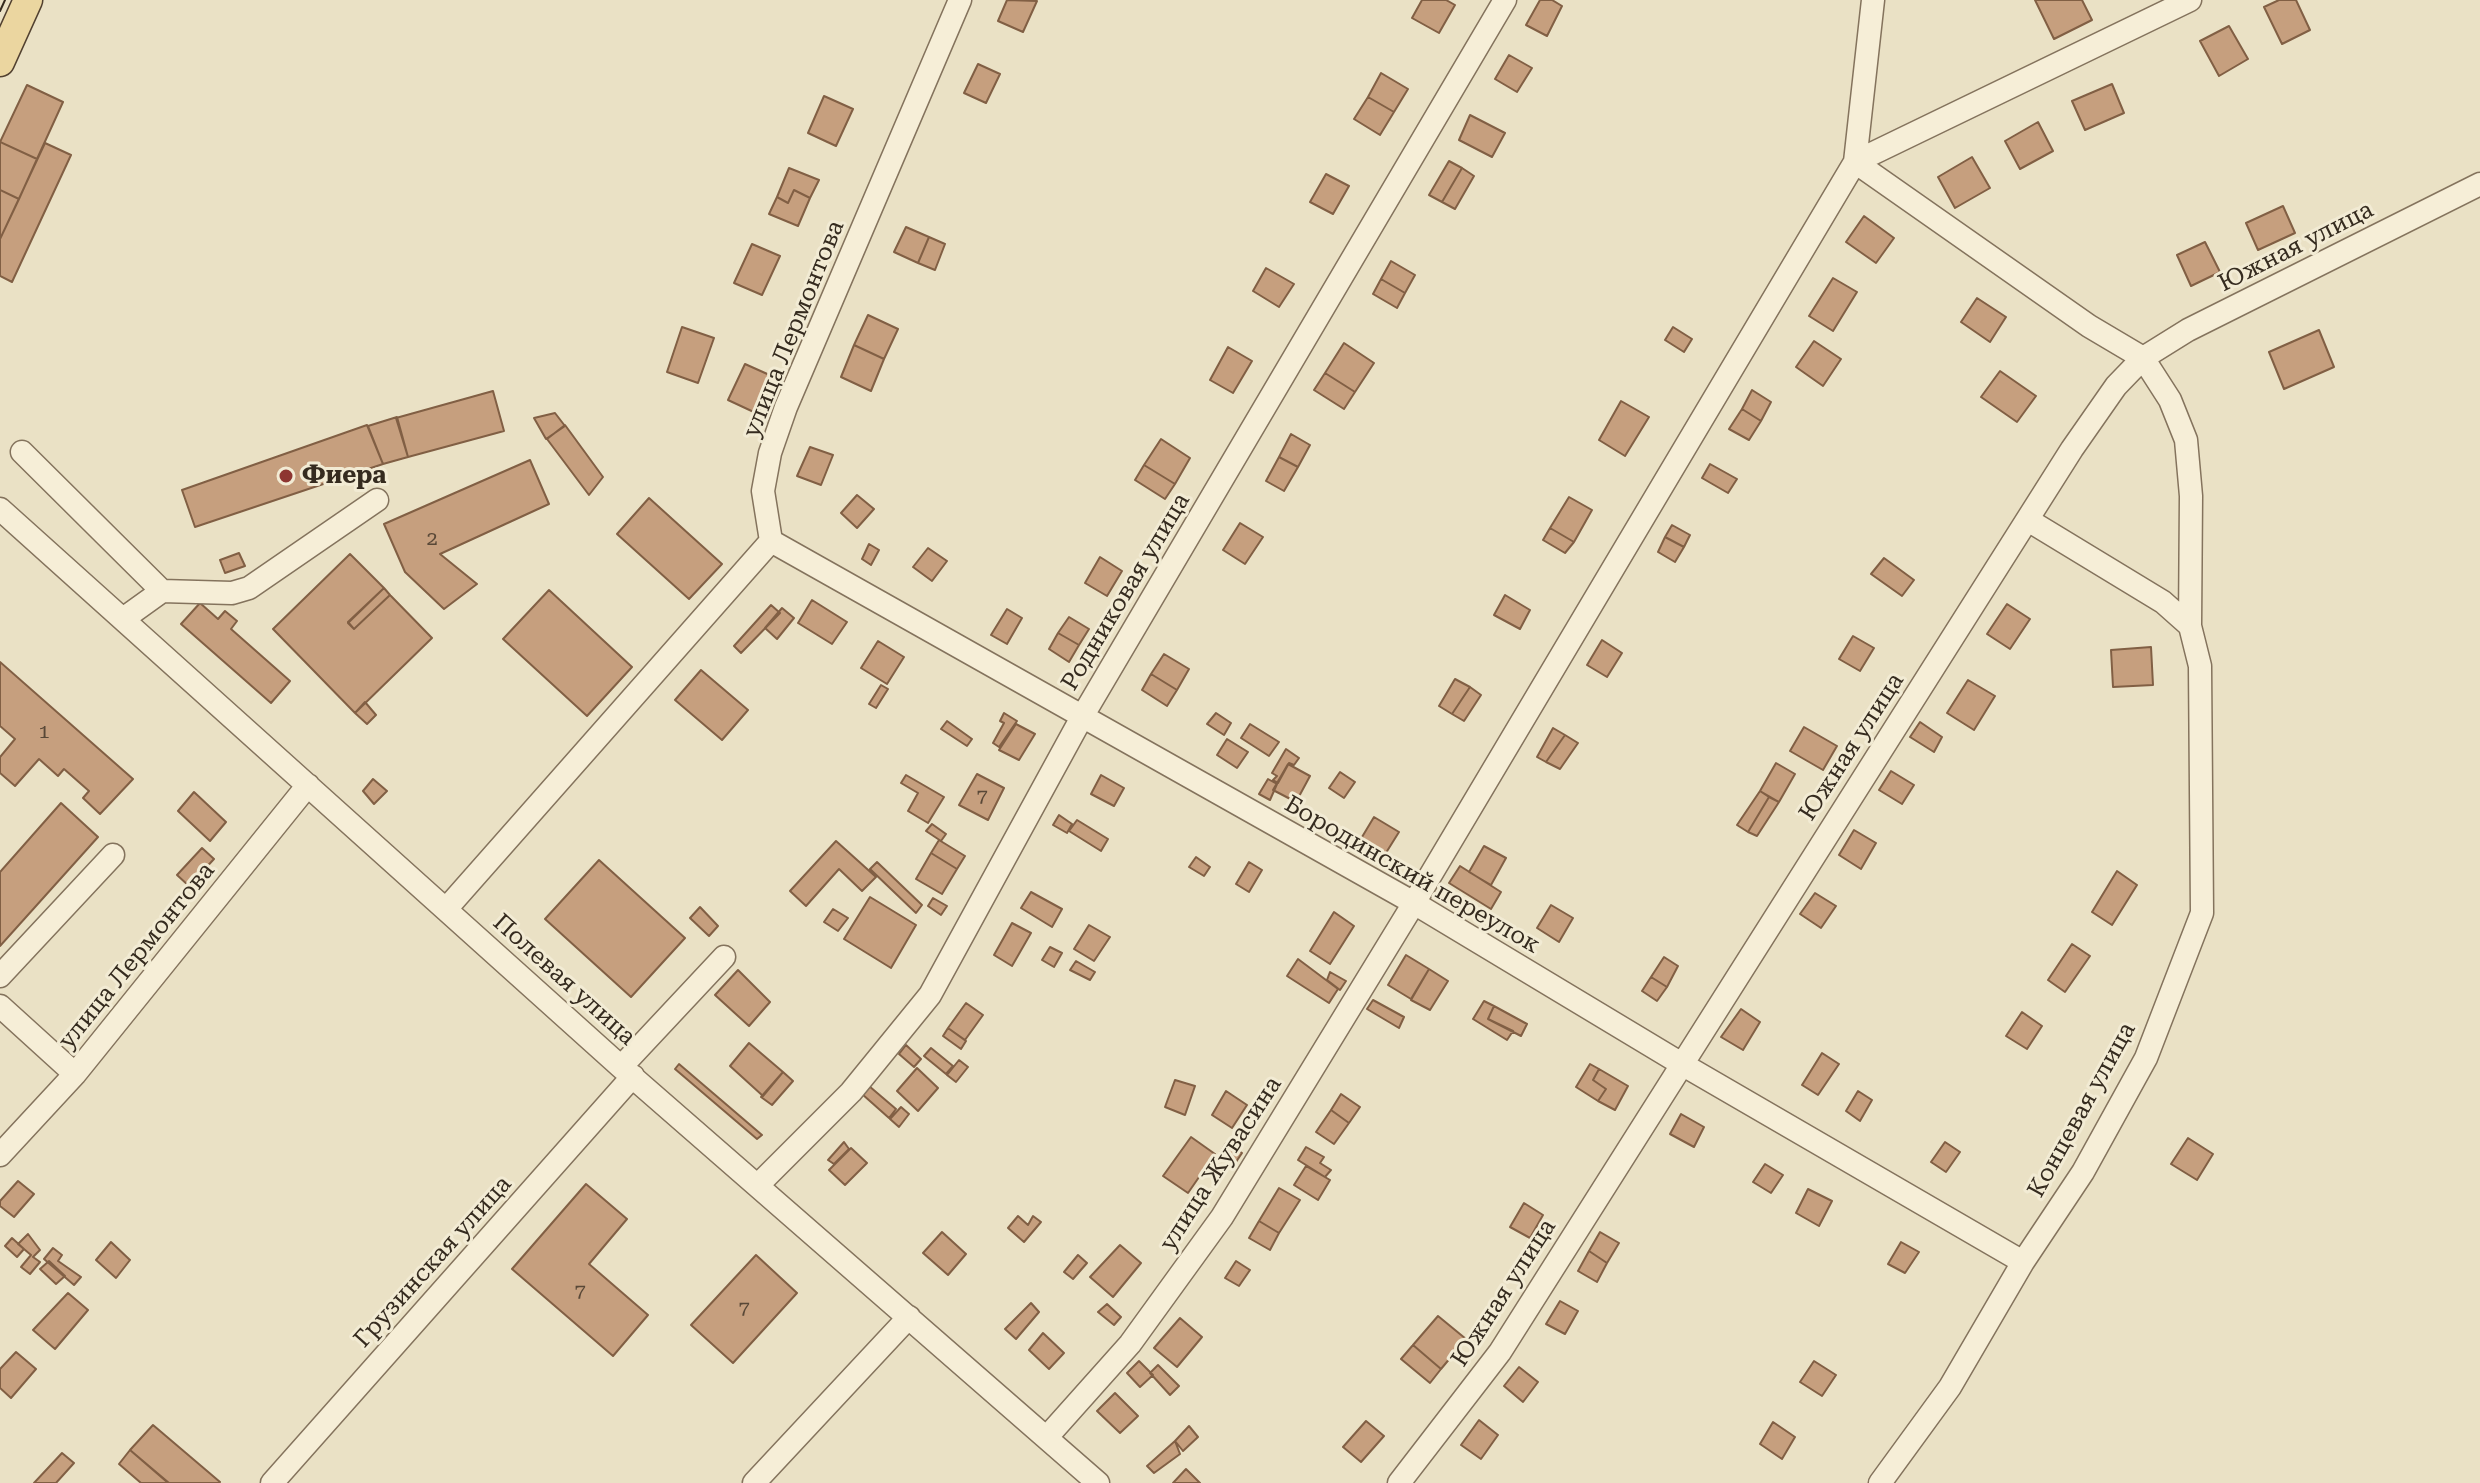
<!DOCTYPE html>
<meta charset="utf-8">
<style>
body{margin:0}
canvas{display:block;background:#eae1c5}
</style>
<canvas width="2480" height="1483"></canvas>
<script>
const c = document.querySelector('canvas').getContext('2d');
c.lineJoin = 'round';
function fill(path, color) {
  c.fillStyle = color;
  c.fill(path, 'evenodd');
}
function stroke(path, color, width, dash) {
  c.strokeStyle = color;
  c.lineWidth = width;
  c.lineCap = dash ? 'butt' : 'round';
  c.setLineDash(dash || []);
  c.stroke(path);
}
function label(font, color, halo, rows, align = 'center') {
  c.font = font + ' "Roboto Serif",serif';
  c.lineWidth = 6;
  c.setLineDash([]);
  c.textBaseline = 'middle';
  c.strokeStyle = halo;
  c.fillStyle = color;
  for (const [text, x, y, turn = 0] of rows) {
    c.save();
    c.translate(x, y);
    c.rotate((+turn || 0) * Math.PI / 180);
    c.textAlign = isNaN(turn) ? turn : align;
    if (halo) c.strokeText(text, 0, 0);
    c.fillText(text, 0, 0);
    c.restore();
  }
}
const building = new Path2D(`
 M1007,0L1037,1L1023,32L998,21Z
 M1422,0H1446L1455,5L1439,33L1412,18Z
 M1540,0H1552L1562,6L1547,36L1526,25Z
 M2035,0H2082L2092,20L2054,39Z
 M2279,0H2296L2310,30L2282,44L2264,7Z
 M2229,26L2248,59L2219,76L2200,41Z
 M1509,55L1532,68L1517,92L1495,79Z
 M978,64L1000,74L986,103L964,93Z
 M1381,73L1408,89L1394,112L1368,97Z
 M2112,84L2124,113L2085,130L2072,101Z
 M27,85L63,102L37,159L0,142Z
 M824,96L853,109L836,146L808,133Z
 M1368,97L1394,112L1380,135L1354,119Z
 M1470,115L1505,133L1492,157L1459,140Z
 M2038,122L2053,151L2020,169L2005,141Z
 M0,142L37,159L19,199L0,190Z
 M45,143L71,155L12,282L0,276V239Z
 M1972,157L1990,188L1955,208L1938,177Z
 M1449,161L1462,168L1442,202L1429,195Z
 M789,168L819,180L810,198L794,190L788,203L777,197Z
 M1462,168L1474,176L1455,209L1442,202Z
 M1326,174L1349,186L1333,214L1310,202Z
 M0,190L19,199L0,239Z
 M794,190L810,198L798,226L769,214L777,197L788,203Z
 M2283,206L2295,233L2258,250L2246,223Z
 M1864,216L1894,238L1876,263L1846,242Z
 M906,227L929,237L918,263L894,252Z
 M929,237L945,244L935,270L918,263Z
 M2205,242L2220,272L2191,286L2177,255Z
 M752,244L780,256L762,295L734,283Z
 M1391,261L1415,275L1405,293L1381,279Z
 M1266,268L1294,284L1279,307L1253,291Z
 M1833,278L1857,292L1833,331L1809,316Z
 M1381,279L1405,293L1397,308L1373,294Z
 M1977,298L2006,317L1990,342L1961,322Z
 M868,315L898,329L884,359L854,345Z
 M682,327L714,338L698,383L667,372Z
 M1673,327L1692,339L1684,352L1665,340Z
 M2319,330L2334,367L2284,389L2269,352Z
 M1814,341L1841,359L1823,386L1796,367Z
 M1344,343L1374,363L1355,392L1325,373Z
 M854,345L884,359L871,391L841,377Z
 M1228,347L1252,361L1233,393L1210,380Z
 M745,364L774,377L758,414L728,400Z
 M2000,371L2036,396L2017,422L1981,397Z
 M1325,373L1355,392L1344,409L1314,390Z
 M1752,390L1771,402L1761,421L1742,409Z
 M493,391L504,431L408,457L396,418Z
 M1621,401L1649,417L1625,456L1599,440Z
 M1742,409L1761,421L1749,440L1729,429Z
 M555,413L565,426L546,439L534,418Z
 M397,417L408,457L383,464L368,426Z
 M367,425L383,464L195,527L182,490Z
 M565,425L603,477L589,495L547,439Z
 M1291,434L1310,445L1298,467L1279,457Z
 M1161,439L1190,458L1175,484L1144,465Z
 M810,447L833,455L821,485L797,476Z
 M1279,457L1298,467L1284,491L1266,481Z
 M530,460L549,504L440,554L477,584L444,609L405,572L384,524Z
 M1710,464L1737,479L1728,493L1702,478Z
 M1144,465L1175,484L1165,499L1135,480Z
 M857,495L874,509L857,528L841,513Z
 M1569,497L1592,510L1574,542L1550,528Z
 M649,498L722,564L689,599L617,534Z
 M1240,523L1263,537L1245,564L1223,550Z
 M1672,525L1690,535L1684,547L1665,537Z
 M1550,528L1574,542L1565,553L1543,540Z
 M1665,537L1684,547L1675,562L1658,552Z
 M869,544L879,550L871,565L862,559Z
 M928,548L947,561L932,581L913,567Z
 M239,553L245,566L225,573L220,560Z
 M350,554L384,588L348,623L354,629L390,595L432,638L355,713L273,629Z
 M1100,557L1122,571L1107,596L1085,583Z
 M1884,558L1914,580L1902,596L1871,574Z
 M384,588L390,595L354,629L348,622Z
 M549,590L632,667L587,716L503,639Z
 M1505,595L1530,610L1520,629L1494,615Z
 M812,600L847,622L832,644L798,623Z
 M200,603L218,619L225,611L237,621L231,629L290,681L271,703L181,624Z
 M2007,604L2030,619L2010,649L1987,634Z
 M771,605L780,613L741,653L734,646Z
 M782,608L794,618L777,639L765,628Z
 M1007,609L1022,618L1007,644L991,635Z
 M1069,617L1089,629L1079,645L1058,633Z
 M1058,633L1079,645L1069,662L1049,649Z
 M1853,636L1874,648L1860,671L1839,659Z
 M1602,640L1622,653L1607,677L1587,665Z
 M878,641L904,657L887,684L861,668Z
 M2151,647L2153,685L2113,687L2111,650Z
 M1164,654L1189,669L1177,690L1151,674Z
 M0,662L133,779L100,814L83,798L89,791L64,769L58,776L39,759L15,786L0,773V757L15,739L0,726Z
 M701,670L748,710L722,740L675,700Z
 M1151,674L1177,690L1167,706L1142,690Z
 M1455,679L1470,687L1452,714L1439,706Z
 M1968,680L1995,696L1974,730L1947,713Z
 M881,685L888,689L876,708L869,704Z
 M1470,687L1481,695L1464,721L1452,714Z
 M365,702L376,715L367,724L355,713Z
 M1004,713L1017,721L999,747L993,743L1004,723L1000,721Z
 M1216,713L1231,723L1224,735L1207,724Z
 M947,721L972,739L967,746L941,729Z
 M1920,722L1942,737L1934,752L1910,737Z
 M1016,724L1035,734L1019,760L999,750Z
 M1250,724L1279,742L1269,756L1241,738Z
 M1804,727L1837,746L1823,770L1790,751Z
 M1553,728L1565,735L1546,762L1537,757Z
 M1565,735L1578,743L1560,769L1546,762Z
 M1227,739L1248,752L1237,768L1217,755Z
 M1286,749L1299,758L1294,765L1289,763L1278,783L1273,780L1277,776L1272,773Z
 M1776,763L1795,774L1779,802L1760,791Z
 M1288,764L1310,776L1296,802L1273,790Z
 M1891,771L1914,785L1902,804L1879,790Z
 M1340,772L1355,782L1344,798L1329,788Z
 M977,774L1004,788L988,820L959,805Z
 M906,775L944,797L928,823L908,811L918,793L901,783Z
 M1101,775L1124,788L1114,806L1091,794Z
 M373,779L387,791L374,804L363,791Z
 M1268,779L1277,784L1270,800L1259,794Z
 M1760,791L1769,797L1748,832L1737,825Z
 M194,792L226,822L210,841L178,811Z
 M1769,797L1779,802L1757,836L1748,832Z
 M61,803L98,837L0,946V872Z
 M1059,815L1072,824L1067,833L1053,825Z
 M1374,817L1399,832L1384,856L1359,842Z
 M1077,820L1108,839L1101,851L1069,831Z
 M932,824L946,834L941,841L926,831Z
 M1854,830L1876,843L1861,869L1839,855Z
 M939,840L965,856L957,869L931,853Z
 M836,841L876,877L862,891L839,869L806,906L790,891Z
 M1484,846L1506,858L1491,885L1469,872Z
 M202,848L214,859L189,886L177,875Z
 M931,853L957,869L942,894L916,879Z
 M1196,857L1210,867L1204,876L1189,867Z
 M599,860L685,938L631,997L545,919Z
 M877,862L922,905L916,913L870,869Z
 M1249,862L1262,870L1249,892L1236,884Z
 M1460,866L1501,892L1491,909L1449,883Z
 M2117,871L2137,885L2112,925L2092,912Z
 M1031,892L1062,909L1052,927L1021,908Z
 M1815,893L1836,906L1821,928L1800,914Z
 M870,897L916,925L891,968L844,939Z
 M933,898L947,906L941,915L928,906Z
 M1551,905L1573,918L1559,942L1537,928Z
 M700,907L718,926L709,936L690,918Z
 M833,909L848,918L838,931L824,922Z
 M1334,912L1354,926L1330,964L1310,951Z
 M1012,923L1031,933L1012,966L994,955Z
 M1089,925L1110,937L1094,961L1074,949Z
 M2072,944L2090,956L2065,992L2048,980Z
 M1050,947L1062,953L1054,967L1042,960Z
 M1406,955L1429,969L1411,999L1388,985Z
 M1664,957L1678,966L1667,987L1651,977Z
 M1298,959L1338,989L1329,1003L1287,976Z
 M1076,961L1095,972L1090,980L1070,970Z
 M1429,969L1448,981L1430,1010L1411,1000Z
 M738,970L770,1002L749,1026L715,995Z
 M1330,972L1346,981L1340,990L1327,980Z
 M1651,977L1667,987L1657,1001L1642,991Z
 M1373,1000L1404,1017L1399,1028L1367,1009Z
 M1484,1001L1494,1006L1488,1019L1513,1031L1507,1040L1473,1019Z
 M966,1003L983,1015L965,1040L948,1028Z
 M1494,1006L1527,1024L1521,1036L1488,1019Z
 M1741,1009L1760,1022L1743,1050L1721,1037Z
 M2022,1012L2042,1026L2027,1049L2006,1036Z
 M948,1028L966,1041L961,1049L943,1036Z
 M749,1043L783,1072L763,1096L730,1066Z
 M906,1045L921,1059L914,1067L899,1054Z
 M931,1048L953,1066L946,1074L924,1056Z
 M1822,1053L1839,1064L1818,1095L1802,1085Z
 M959,1060L968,1067L956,1082L947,1075Z
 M679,1064L762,1135L757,1139L675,1069Z
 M1590,1064L1599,1069L1593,1080L1606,1089L1598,1101L1576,1087Z
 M917,1068L938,1088L918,1111L897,1091Z
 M1599,1069L1628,1086L1615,1110L1598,1101L1606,1089L1593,1080Z
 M783,1072L793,1081L772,1105L761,1097Z
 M1175,1080L1195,1086L1185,1115L1165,1107Z
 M869,1086L896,1109L889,1118L862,1094Z
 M1226,1091L1247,1105L1232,1128L1212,1115Z
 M1858,1091L1872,1100L1860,1121L1846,1111Z
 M1341,1094L1360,1107L1349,1123L1331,1110Z
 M901,1107L909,1114L899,1127L890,1119Z
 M1331,1110L1349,1123L1334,1144L1316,1132Z
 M1681,1114L1704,1127L1694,1147L1670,1134Z
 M1191,1137L1215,1154L1188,1193L1163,1176Z
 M2188,1138L2213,1154L2197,1180L2171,1164Z
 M844,1142L849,1149L834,1164L828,1160Z
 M1945,1142L1960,1152L1946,1172L1931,1162Z
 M1226,1143L1242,1153L1234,1165L1219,1155Z
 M1306,1147L1324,1157L1320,1163L1331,1170L1325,1177L1298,1160Z
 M851,1148L867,1163L845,1185L829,1170Z
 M1765,1164L1783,1175L1771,1193L1753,1182Z
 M1306,1166L1330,1180L1318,1200L1294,1185Z
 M18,1181L34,1194L14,1217L0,1206V1201Z
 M586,1184L627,1219L589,1264L648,1315L613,1356L512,1269Z
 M1279,1188L1300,1200L1279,1233L1259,1221Z
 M1808,1189L1832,1201L1819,1226L1796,1213Z
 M1524,1203L1543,1215L1530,1238L1510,1227Z
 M1018,1216L1028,1225L1033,1216L1041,1222L1024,1242L1008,1228Z
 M1259,1221L1279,1233L1270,1250L1249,1238Z
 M942,1232L966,1254L948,1275L923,1253Z
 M1600,1232L1619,1243L1607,1263L1589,1251Z
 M28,1234L40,1250L33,1257L40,1262L30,1274L21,1267L31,1255L18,1244Z
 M12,1238L24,1249L17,1257L5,1246Z
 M111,1242L130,1260L116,1278L96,1260Z
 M1901,1242L1919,1252L1905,1273L1888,1264Z
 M1120,1245L1141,1263L1113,1297L1090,1277Z
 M53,1248L62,1255L58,1261L81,1277L74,1285L44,1259Z
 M1589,1251L1607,1263L1597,1282L1578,1271Z
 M756,1255L797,1293L733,1363L691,1325Z
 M1078,1255L1087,1263L1073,1279L1064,1272Z
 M49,1261L65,1276L56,1284L40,1269Z
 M1236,1261L1250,1270L1239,1286L1225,1278Z
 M68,1293L88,1310L55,1349L33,1330Z
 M1560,1301L1578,1311L1565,1334L1546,1324Z
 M1031,1303L1039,1312L1016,1339L1005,1329Z
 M1107,1304L1121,1317L1114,1325L1098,1312Z
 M1438,1316L1466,1339L1441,1369L1413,1345Z
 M1180,1318L1202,1337L1177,1367L1154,1348Z
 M1043,1333L1064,1353L1049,1369L1029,1350Z
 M1413,1345L1441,1369L1430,1383L1401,1359Z
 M16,1352L36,1369L11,1398L0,1388V1369Z
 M1139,1361L1153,1375L1140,1387L1127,1373Z
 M1814,1361L1836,1375L1822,1396L1800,1382Z
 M1158,1365L1179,1386L1170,1395L1150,1373Z
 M1519,1367L1538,1382L1523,1402L1504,1386Z
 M1115,1393L1138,1416L1120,1433L1097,1411Z
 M1479,1420L1498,1435L1481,1459L1461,1445Z
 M1366,1421L1384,1436L1361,1462L1343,1447Z
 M1773,1422L1795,1437L1782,1459L1760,1444Z
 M153,1425L220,1482L219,1483H169L130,1450Z
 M1189,1426L1198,1437L1183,1451L1175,1441Z
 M1175,1441L1180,1454L1154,1473L1147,1466Z
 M130,1450L167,1482V1483H141L119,1464Z
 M62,1453L74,1463L56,1483H34Z
 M1186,1469L1200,1483H1173Z`);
fill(building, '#c69f7e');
stroke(building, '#815f44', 2);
const minor = new Path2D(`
 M1855,162L2089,326L2143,358L2170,400L2186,440L2191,496L2190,626
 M1855,162L2190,0
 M22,452L162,591
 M0,509L621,1067L1098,1483
 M771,541L1414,903L1680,1063L2023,1262
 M123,619L162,591L232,593L249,588L377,500
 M447,908L771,541L763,491L770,453L786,407L960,0
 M0,976L113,855
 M0,1006L75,1074
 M621,1067L724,957
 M0,1155L75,1074L308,785
 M758,1185L851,1092L930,995L1082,717L1505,0
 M1047,1437L1130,1344L1222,1217L1414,903L1855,162L1873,0
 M272,1483L633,1076
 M754,1483L909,1317
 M1399,1483L1500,1352L2072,449L2116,386L2143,358L2188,330L2480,184
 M1880,1483L1950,1387L2023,1262L2083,1172L2146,1058L2202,913L2200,666L2190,626L2163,602L2028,520`);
const major = new Path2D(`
 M0,62L28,0`);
stroke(minor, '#84735d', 25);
stroke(major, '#524130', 31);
stroke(minor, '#f6eed7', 22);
stroke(major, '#ebd6a0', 28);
stroke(new Path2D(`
 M0,11L5,0`), '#352b1f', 2);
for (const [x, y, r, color] of [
 [286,476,8,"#8e3531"]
]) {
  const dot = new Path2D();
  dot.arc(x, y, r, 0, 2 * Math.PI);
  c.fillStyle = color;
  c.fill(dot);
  stroke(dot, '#f2ebd4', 3);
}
label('20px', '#594837', null, [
 ["2",432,539],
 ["1",44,732],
 ["7",982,797],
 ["7",580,1292],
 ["7",744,1309]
]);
label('24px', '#352b1f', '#f2ebd4', [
 ["Южная улица",2296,247,-27],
 ["улица Лермонтова",794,329,-68],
 ["Родниковая улица",1126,592,-59],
 ["Южная улица",1852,747,-57],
 ["Бородинский переулок",1412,875,30],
 ["улица Лермонтова",137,956,-51],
 ["Полевая улица",564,980,42],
 ["Концевая улица",2082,1110,-61],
 ["улица Жувасина",1221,1164,-57],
 ["Грузинская улица",433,1262,-48],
 ["Южная улица",1504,1293,-57]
]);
label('bold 24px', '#352b1f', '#f2ebd4', [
 ["Фиера",302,476]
], 'left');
</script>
